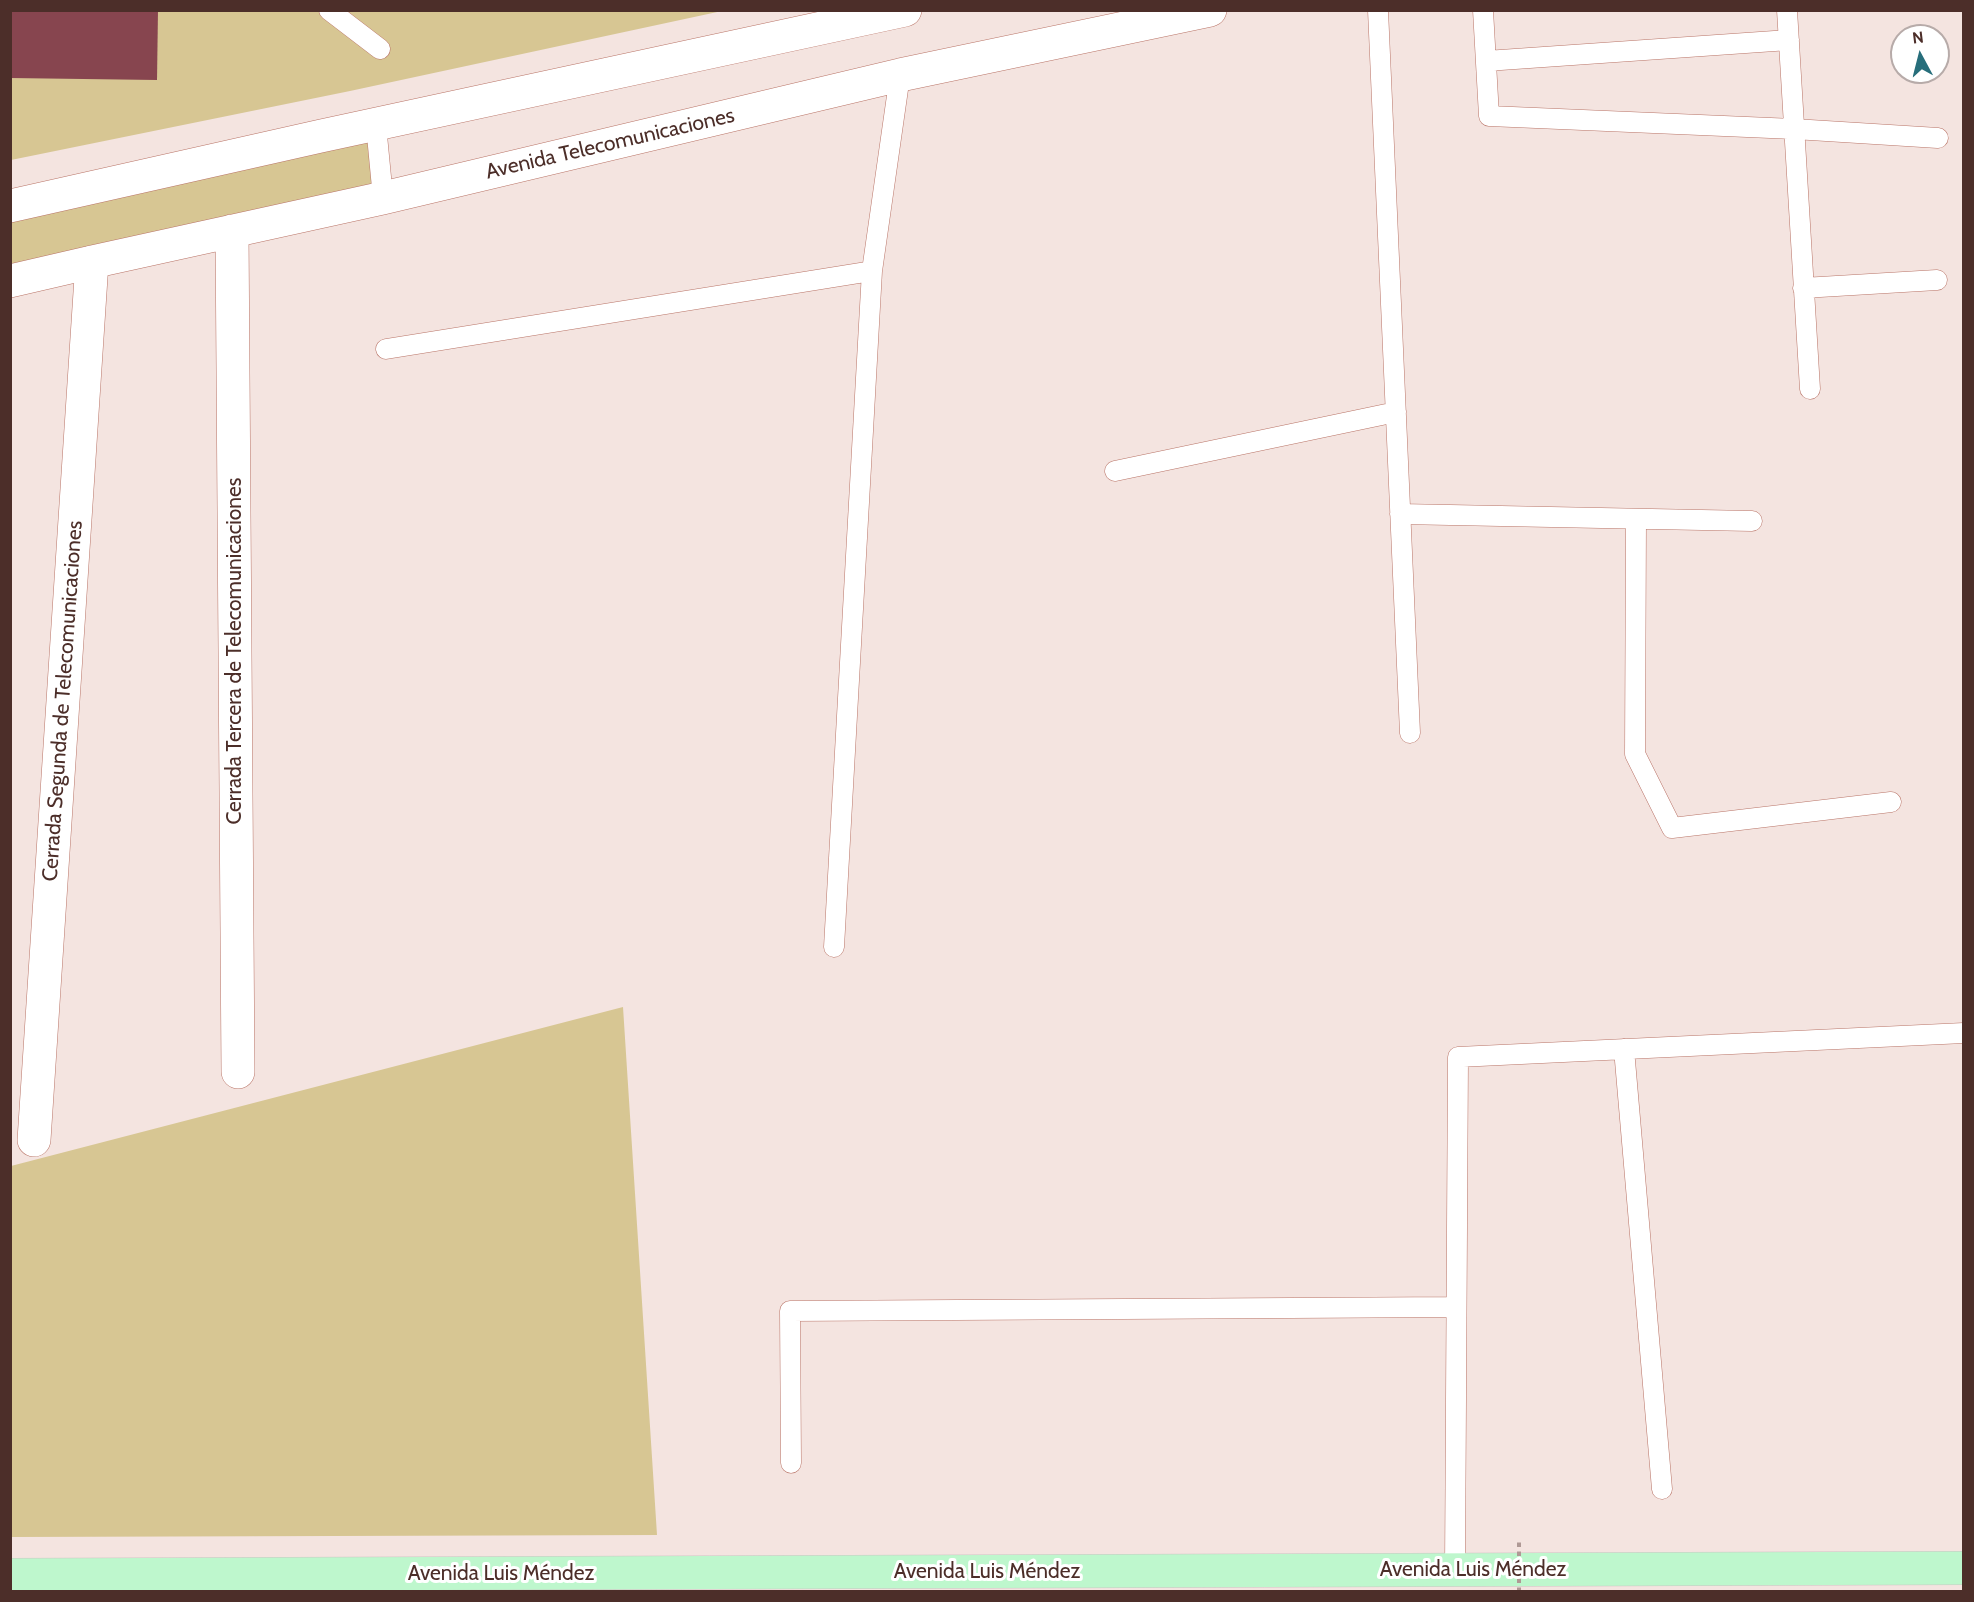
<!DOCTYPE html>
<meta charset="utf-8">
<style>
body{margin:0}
#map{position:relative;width:1974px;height:1602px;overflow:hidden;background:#f4e4e0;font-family:Cabin,sans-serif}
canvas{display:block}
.frame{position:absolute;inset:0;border:12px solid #4c2e29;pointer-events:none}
.north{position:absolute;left:1890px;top:24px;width:60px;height:60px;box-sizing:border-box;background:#fff;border:2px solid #b7aba9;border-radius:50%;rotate:353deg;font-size:16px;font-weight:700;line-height:24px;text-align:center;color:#4c2e29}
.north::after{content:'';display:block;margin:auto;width:21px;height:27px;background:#276e7b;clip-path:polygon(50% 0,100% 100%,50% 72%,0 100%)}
</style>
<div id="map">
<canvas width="1974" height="1602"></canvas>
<div class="frame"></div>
<div class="north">N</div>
</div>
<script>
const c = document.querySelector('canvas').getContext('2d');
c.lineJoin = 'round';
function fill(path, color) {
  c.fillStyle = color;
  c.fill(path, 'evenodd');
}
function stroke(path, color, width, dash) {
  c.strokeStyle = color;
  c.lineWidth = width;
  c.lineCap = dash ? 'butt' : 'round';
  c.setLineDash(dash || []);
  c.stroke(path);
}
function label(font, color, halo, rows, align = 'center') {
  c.font = font + ' Cabin,sans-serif';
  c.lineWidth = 6;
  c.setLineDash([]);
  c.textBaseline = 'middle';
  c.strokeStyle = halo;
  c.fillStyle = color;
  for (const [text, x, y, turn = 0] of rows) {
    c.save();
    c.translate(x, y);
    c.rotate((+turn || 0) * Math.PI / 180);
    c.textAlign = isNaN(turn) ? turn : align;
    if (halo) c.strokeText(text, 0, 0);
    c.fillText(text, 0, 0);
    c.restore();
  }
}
fill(new Path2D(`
 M11,11H722L350,91L11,160Z
 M376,125L383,198L11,279V214Z
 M623,1007L657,1535L11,1537V1166Z`), '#d7c693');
fill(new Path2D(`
 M10,10H158L157,80L10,78Z`), '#87454f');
const lane = new Path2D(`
 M329,10L380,49
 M1378,10L1410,733
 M1483,10L1489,116L1794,129L1938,138
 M1787,10L1810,389
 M1486,61L1789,40
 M376,125L383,198
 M1803,288L1937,280
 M386,349L872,271
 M1115,471L1396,412
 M1400,514L1752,521
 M1636,519L1635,754L1672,828L1891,802
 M834,947L872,271L900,75
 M1624,1049L1662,1489
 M791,1463L790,1311L1456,1307
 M1455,1570L1458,1057L1964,1033`);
const street = new Path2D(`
 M10,206L321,136L905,10
 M232,231L238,1072
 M10,281L92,262L383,198L900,75L1210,10
 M34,1140L92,262`);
const primary = new Path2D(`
 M10,1575L1964,1568`);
stroke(lane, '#b97467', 21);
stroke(street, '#b97467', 34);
stroke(primary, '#cdc4c3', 34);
stroke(lane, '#fff', 20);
stroke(street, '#fff', 33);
stroke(primary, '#bef7cd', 33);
stroke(new Path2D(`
 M1519,1592V1538`), '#af9995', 4, [4.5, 4.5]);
label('21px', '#4c2e29', '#fff', [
 ["Avenida Telecomunicaciones",610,144,-13],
 ["Cerrada Tercera de Telecomunicaciones",235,651,-90],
 ["Cerrada Segunda de Telecomunicaciones",63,701,-86],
 ["Avenida Luis Méndez",1473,1570],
 ["Avenida Luis Méndez",987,1572],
 ["Avenida Luis Méndez",501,1574]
]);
</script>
